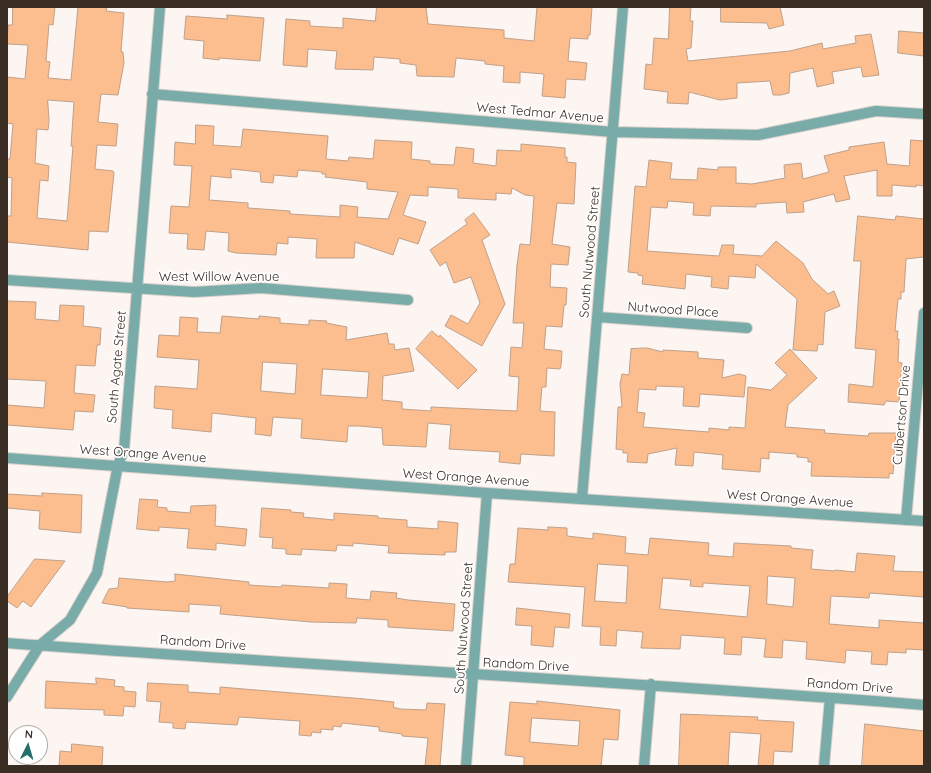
<!DOCTYPE html>
<style>
body{margin:0}
#map{position:relative;width:931px;height:773px;overflow:hidden;background:#fcf5f1;font-family:Quicksand,sans-serif}
canvas{display:block}
.frame{position:absolute;inset:0;border:8px solid #3a2d24;pointer-events:none}
.north{position:absolute;left:8px;top:725px;width:40px;height:40px;box-sizing:border-box;background:#fff;border:1px solid #b0aba7;border-radius:50%;rotate:5deg;font-size:11px;font-weight:700;line-height:16px;text-align:center;color:#3a2d24}
.north::after{content:'';display:block;margin:auto;width:14px;height:18px;background:#256f6e;clip-path:polygon(50% 0,100% 100%,50% 72%,0 100%)}
</style>
<div id="map">
<canvas width="931" height="773"></canvas>
<div class="frame"></div>
<div class="north">N</div>
</div>
<script>
const c = document.querySelector('canvas').getContext('2d');
c.lineJoin = 'round';
function fill(path, color) {
  c.fillStyle = color;
  c.fill(path, 'evenodd');
}
function stroke(path, color, width, dash) {
  c.strokeStyle = color;
  c.lineWidth = width;
  c.lineCap = dash ? 'butt' : 'round';
  c.setLineDash(dash || []);
  c.stroke(path);
}
function label(font, color, halo, rows, align = 'center') {
  c.font = font + ' Quicksand,sans-serif';
  c.lineWidth = 3.5;
  c.setLineDash([]);
  c.textBaseline = 'middle';
  c.strokeStyle = halo;
  c.fillStyle = color;
  for (const [text, x, y, turn = 0] of rows) {
    c.save();
    c.translate(x, y);
    c.rotate((+turn || 0) * Math.PI / 180);
    c.textAlign = isNaN(turn) ? turn : align;
    if (halo) c.strokeText(text, 0, 0);
    c.fillText(text, 0, 0);
    c.restore();
  }
}
const building = new Path2D(`
 M13,7H55L53,25L49,24L46,61L50,62L48,78L71,80L78,7H107L106,11L124,13L121,52H123L124,63L118,95L101,94L98,122L118,124L116,146L97,145L95,169L113,171L114,173L108,232L89,231L88,250L7,242V216H11L12,178L7,177V159H10L13,124L7,123V77L25,79L28,45L7,44L8,25H12ZM48,100L74,102L71,146H73L67,221L37,218L40,180L48,181L49,166L35,163L37,129L48,130L49,121Z
 M377,7H426L428,24L504,30V38L534,41L537,7H592L590,35H588V39L570,38L568,61L587,63L585,80L566,79L565,98L542,96L544,74L520,72V83L503,82L504,66L485,64V61L456,58L454,77L417,76L416,65L400,63V59L374,57L373,70L335,69L337,51L308,49L307,67L283,65L286,19L310,21V26L343,28V18L375,21Z
 M670,7H691L690,21H693L691,48L686,49L688,61L790,51L822,43L823,49L856,43L855,36L871,34L879,75L863,77L861,67L832,72L834,83L817,87L813,68L790,73L789,93L781,95H773L770,81L737,83V98L720,100L689,92L688,104L667,103L668,92L644,89L646,64L652,65L654,38L668,39Z
 M721,7H780L784,25L769,29L767,23L721,22Z
 M227,15L264,18L260,61L219,58V60L203,58L204,41L184,39L186,16L227,19Z
 M899,31L924,33V56L898,53Z
 M196,125L214,126L213,145L241,147L243,129L328,136L326,159L348,161L349,157L373,159L375,140L412,142L411,159L430,161V164L454,165L456,147L474,149L473,163L496,166L497,150L521,151V144L565,148V157H567V162L576,163L574,204L557,203L552,244L570,247L568,265L551,264L550,287L567,288L566,305H564L562,327L546,326L544,349L562,351L561,366L560,369L547,368L546,387H542L540,411L555,412L554,456L521,454L520,464L499,462L500,452L449,449L451,425L428,423L426,447L383,445L382,428L359,426H348L347,442L301,438L302,419L273,417L271,436L255,434L256,418L212,413L211,432L172,428L173,410L154,408L155,386L197,389L199,360L157,357L159,335L179,336L180,317L198,318L197,332L220,333L222,316L259,319V316L280,318V323L309,325V320L327,321L326,323L347,327L346,340L387,333L389,344H394L395,350L409,348L414,371L383,376L382,400L402,402V409L431,411V407L517,411L519,377L509,376L511,347L522,348L524,323H513L517,265L520,244L530,245L532,224L534,196L525,195L512,188L511,194L496,193V200L458,198V189L428,187V196L410,195L403,215L426,222L418,244L399,238L393,255L355,242L354,258H316L317,239L288,237V244L277,243L276,255L236,253L228,251L229,233L206,231L204,250L187,249L188,234L169,233L171,206L189,207L190,196L192,166L174,165L175,142L195,144ZM231,169L260,172L261,182L273,183L274,175L297,177L298,170L322,172V174H326L325,177L367,182V189L398,192L388,219L357,217L358,207L340,205V217L290,214V211L248,208V203L209,200L211,176L231,178ZM263,362L297,364L295,394L261,391ZM323,369L369,372L367,398L321,395Z
 M911,140L924,141V186L916,185V187L892,185V196H877V170L844,176L850,199L836,202L834,194L803,202L804,212L787,213L786,202L756,204V207L711,206L710,216L693,215L694,203L668,201L667,208L651,207L647,251L719,256L722,245H734L733,254L762,256L776,241L803,263L812,279L828,294L834,291L840,306L825,312L823,345L818,344L817,351L793,350L797,299L756,264L755,278L729,276L728,289L711,287L712,277L686,274L685,289L642,284L643,276L638,275V273L628,272L635,186L646,187L649,160L672,163L670,179L697,180L698,168L718,170V167H736V183L752,184L785,178L784,165L801,163L803,179L829,172L824,156L849,150V147L884,142L887,164L909,166Z
 M474,213L490,235L482,240L505,304L482,346L445,326L451,315L468,324L480,303L471,277L454,283L446,262L440,266L430,250L467,224L465,220Z
 M858,216L895,220L896,216L924,219V257L906,259L904,292H901V299H898L895,331H898L897,339H899L898,362L902,363L899,402L886,401L884,405L848,402L849,384L873,387L876,350L855,348L861,261H854Z
 M7,301L36,302L35,319L59,321L60,305L84,306L83,326L101,328L100,345H97L95,366L76,365L74,393L95,395L93,412L75,411L73,430L7,425V405L44,408L46,381L7,379Z
 M432,331L439,337L440,335L477,370L458,389L416,349Z
 M647,348L663,352V350L698,352V358L724,360L722,378L739,374L746,376L744,397L700,394L699,407L683,406L684,387L656,386V390L639,389L637,412L645,413L643,427L709,432V428L729,430V427L745,428L748,387L771,390L787,375L775,363L790,349L817,378L788,405L785,427L825,430L824,433L868,436L869,433H896L893,474L889,473V478L811,476L812,462H808V458L797,457V454L769,452V459L761,458L760,472L722,469L723,455L694,452L693,466L675,465L677,448L648,454L647,463L627,462L628,453H623V450L616,449L618,407H622L620,384L622,374L629,375L631,349Z
 M42,493L82,495L81,533L39,529L40,511L7,508V494L42,496Z
 M140,499L158,500L157,507L167,508V511L190,513L191,506L216,505L215,526L247,529L245,546L216,543V550L187,548L189,529L159,527V531L137,529Z
 M262,508L291,510V512L304,513L303,517L334,520V513L378,516V518L407,520V527L438,529V521L458,523L456,552H445V555L388,553L389,546L353,543V546L337,545L336,551L302,549L301,555L286,554V549L272,548L273,538L260,537Z
 M548,527L567,528V536L593,539V533L626,537L625,553L648,555L650,538L709,543L708,555L733,557L734,543L791,546V548L813,550L811,569L835,571V570L855,572L857,553L895,556L893,571L924,572V597L870,593L869,598L831,596L829,624L879,628V620L924,623V650L906,649V653L888,652L887,665L871,664L872,652L846,650L845,663L806,659L807,642L783,640L782,658L764,657L766,639L742,637L741,655L724,654L725,638L681,635L680,649L641,648L643,632L617,630L616,646L600,645L601,627L582,626L585,587L508,582L510,564H515L518,528L548,530ZM598,564L628,566L626,603L595,601ZM768,576L795,578L793,607L767,604ZM663,578L691,580L690,586L703,587V583L750,586L747,617L660,609Z
 M35,559L65,561L31,607L23,601L17,608L7,601V597Z
 M175,574L249,582V585L281,587L282,585L329,588V583L347,584L346,598L370,600L371,591L397,593L396,598L408,600L455,604L453,631L388,627V620L357,618L356,623L311,622L220,614L221,606L189,604V612L127,608V607L102,603L109,589L118,588L119,578L167,582L175,581Z
 M517,608L570,614L569,628L555,627L553,647L531,645L532,626L516,625Z
 M96,678L115,680L114,686L124,687V691L136,692L135,707L124,706L123,716L104,715V710L45,708L46,681L96,684Z
 M148,683L188,685V692L220,694V687L365,699L394,702L393,707L400,709L426,710L427,703L445,704L440,766H425L428,738L402,736V734L379,731V727L342,723L341,727L333,726V730L321,729V733L312,732L311,736L299,735L300,721L239,717L237,725L186,722L185,729L173,728V723L159,722L161,702L147,701Z
 M537,701L620,710L618,740L604,739L601,766H524V757L505,755L510,702L537,704ZM532,718L580,721L578,746L530,742Z
 M681,714L758,717L757,720L794,722L792,752L774,751L773,766H758L761,734L730,732L728,766H679Z
 M865,724L924,731V766H862Z
 M72,744L103,747L102,766H59L60,751L71,752Z`);
fill(building, '#fcbd8f');
stroke(building, '#bfa08a', 1);
const minor = new Path2D(`
 M152,94L613,132L758,135L876,111L924,114
 M7,280L194,292L261,288L408,300
 M598,317L747,328
 M582,498L623,7
 M906,520L924,313
 M7,643C313,666 619,681 924,705
 M7,697L40,645L70,620L97,573L118,465L124,450L160,7
 M644,766L651,684
 M824,766L830,698`);
const tertiary = new Path2D(`
 M7,458L487,493L924,521
 M466,766L487,493`);
stroke(minor, '#d9d1cc', 12);
stroke(tertiary, '#d9d1cc', 12);
stroke(minor, '#79aba8', 10);
stroke(tertiary, '#79aba8', 10);
label('13px', '#3a2d24', '#fff', [
 ["West Tedmar Avenue",540,113,5],
 ["South Nutwood Street",590,252,-85],
 ["West Willow Avenue",219,277],
 ["Nutwood Place",673,310,4],
 ["South Agate Street",117,367,-85],
 ["Culbertson Drive",902,415,-85],
 ["West Orange Avenue",143,454,4],
 ["West Orange Avenue",466,478,4],
 ["West Orange Avenue",790,499,4],
 ["South Nutwood Street",464,628,-86],
 ["Random Drive",203,643,4],
 ["Random Drive",526,665,3],
 ["Random Drive",850,686,4]
]);
</script>
